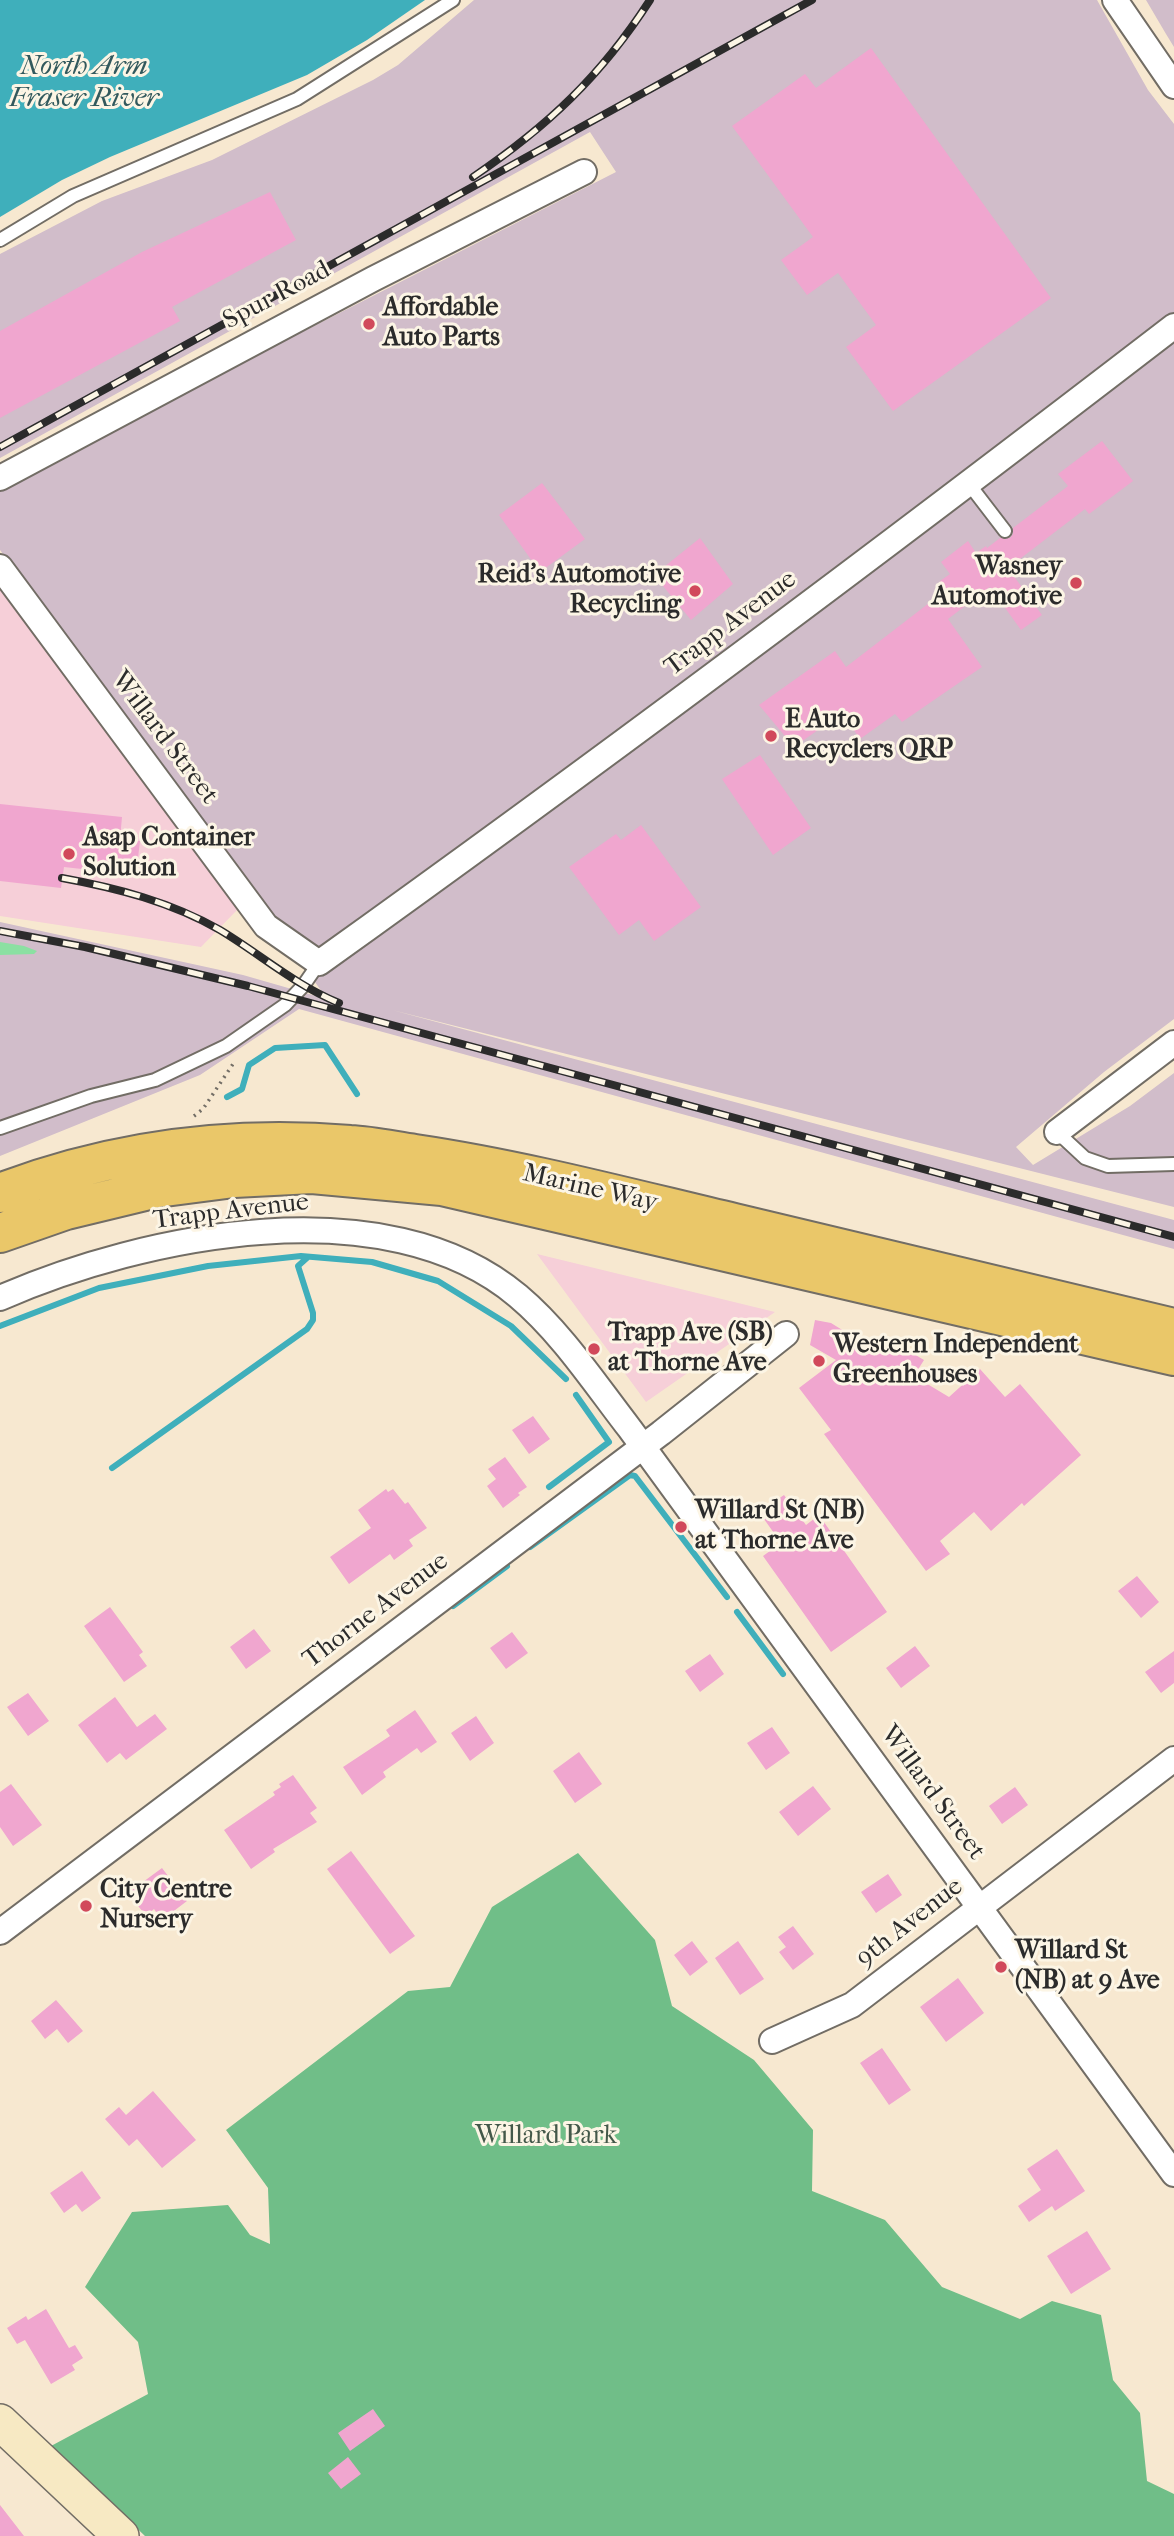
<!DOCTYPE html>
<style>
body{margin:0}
canvas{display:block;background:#f7e8d0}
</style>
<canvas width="1174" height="2536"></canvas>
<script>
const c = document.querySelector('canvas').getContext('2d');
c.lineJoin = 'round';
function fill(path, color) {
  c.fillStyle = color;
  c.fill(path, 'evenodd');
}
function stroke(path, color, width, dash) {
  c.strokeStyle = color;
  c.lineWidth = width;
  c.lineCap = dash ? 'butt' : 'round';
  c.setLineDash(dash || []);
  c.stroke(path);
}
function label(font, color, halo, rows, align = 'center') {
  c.font = font + ' "IM FELL French Canon",serif';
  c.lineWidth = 6;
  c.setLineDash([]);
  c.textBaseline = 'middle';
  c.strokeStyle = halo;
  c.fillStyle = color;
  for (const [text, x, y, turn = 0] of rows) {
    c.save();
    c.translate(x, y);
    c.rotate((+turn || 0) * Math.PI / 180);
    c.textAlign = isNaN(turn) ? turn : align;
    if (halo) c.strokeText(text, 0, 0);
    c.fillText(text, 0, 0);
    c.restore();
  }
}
fill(new Path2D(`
 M0,590L239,908L201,947L0,916Z
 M537,1254L775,1312L646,1402Z`), '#f6cfd8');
fill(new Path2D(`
 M474,0H1097L1148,90L1174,124V1019L1104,1072L1016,1147L1033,1165L1130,1106L1174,1073V1207L392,1010L1174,1220V1249L299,1009L200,1075L0,1156V922L243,975L316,996L322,992L242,878L0,550V491L6,483L616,172L590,132L0,458V254L102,201L212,160L373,80L398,65Z
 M1146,0H1174V47L1166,34Z`), '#d1bdca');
fill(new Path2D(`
 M0,942L24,946L37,951L34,954L0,955Z`), '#8be0a2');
fill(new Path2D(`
 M578,1853L655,1940L672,2006L754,2060L813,2130L812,2191L885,2220L942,2287L1020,2319L1052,2301L1101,2315L1113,2380L1140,2413L1147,2481L1174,2494V2536H145L51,2446L148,2394L138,2342L85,2287L132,2212L228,2205L250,2235L270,2244L268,2188L226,2130L408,1991L450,1987L492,1907Z`), '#70be88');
fill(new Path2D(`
 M0,0H428L343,61L76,177L0,222Z`), '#3fafbb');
fill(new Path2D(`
 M425,0H432L345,64L237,113L78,180L0,225V217L62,180L110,157L307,75L367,40Z`), '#f7e8d0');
stroke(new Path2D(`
 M227,1097L242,1089L249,1065L275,1048L325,1045L357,1094
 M0,1326L99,1288L208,1266L301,1256L372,1262L438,1281L511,1326L566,1379
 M112,1468L307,1329L313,1320V1313L298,1266L308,1257
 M549,1487L609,1442L576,1395
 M530,1547L630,1475L635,1476L727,1597
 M453,1606L507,1566
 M737,1612L783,1674`), '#3fafbb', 6);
fill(new Path2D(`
 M871,48L1051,298L893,411L846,347L876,325L838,273L807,295L781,260L813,237L732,126L805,74L816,88Z
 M270,192L296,240L172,307L180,321L0,418V331L142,252Z
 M1102,441L1133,481L1089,514L1085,509L1008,568L1042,615L1021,630L990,587L948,619L982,667L902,722L895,714L860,739L842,713L794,747L759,705L835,651L846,667L946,590L940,581L950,574L941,562L968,541L976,553L986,546L987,548L1000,538H1010L1013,534V528L1068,486L1058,474Z
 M542,483L585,539L540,572L499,515Z
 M700,538L733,584L691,620L654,575Z
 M760,755L811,828L773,855L722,779Z
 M0,804L122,817L120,839L140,841L136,875L64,867L61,888L0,881Z
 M641,825L701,907L654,941L639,920L619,935L569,867L616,834L621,840Z
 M815,1320L831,1323L873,1349L882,1335L924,1360L914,1376L949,1397L980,1369L1005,1397L1020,1384L1081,1455L1024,1506L1022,1503L991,1531L974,1512L940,1541L950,1554L926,1571L824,1434L831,1430L799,1388L836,1360L810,1345Z
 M533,1416L550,1439L529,1454L512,1430Z
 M505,1457L527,1487L518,1493L520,1495L503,1508L487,1486L496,1479L488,1469Z
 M386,1489L388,1492L393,1489L405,1504L408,1502L427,1528L409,1540L413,1546L394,1560L390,1554L349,1584L330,1557L371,1528L358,1510Z
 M784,1495L806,1525L819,1515L887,1612L831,1652L763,1556L781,1543L759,1512Z
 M1137,1576L1159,1602L1141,1618L1118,1591Z
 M110,1607L143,1652L139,1655L147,1666L124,1682L84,1626Z
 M254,1629L271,1651L246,1669L230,1647Z
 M512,1632L528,1653L506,1669L490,1648Z
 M915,1646L930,1666L901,1688L886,1668Z
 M1174,1651V1683L1161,1693L1145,1672Z
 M710,1654L724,1674L700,1692L685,1671Z
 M28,1693L49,1721L28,1736L7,1707Z
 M115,1697L137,1727L155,1714L167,1729L126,1760L120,1753L107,1763L78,1725Z
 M415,1710L437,1742L421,1753L417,1748L383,1772L386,1777L362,1795L343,1767L390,1736L386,1730Z
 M476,1716L494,1743L470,1761L451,1733Z
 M772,1727L790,1753L766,1770L747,1743Z
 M579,1752L602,1784L575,1803L553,1771Z
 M293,1775L317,1808L310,1813L317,1822L273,1849L275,1852L251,1869L224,1830L275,1795L273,1792L281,1787L279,1784Z
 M11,1784L42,1825L13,1846L0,1827V1792Z
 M813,1786L831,1809L798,1836L779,1812Z
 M1015,1787L1028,1805L1002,1824L989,1806Z
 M351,1851L415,1936L390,1954L327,1869Z
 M162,1868L187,1901L162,1920L154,1909L146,1916L128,1893Z
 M888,1874L902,1895L876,1913L861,1892Z
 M793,1926L814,1954L793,1970L779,1952L786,1947L778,1937Z
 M692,1941L708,1962L690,1976L674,1955Z
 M738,1941L764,1979L740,1995L715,1958Z
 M958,1978L984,2013L946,2042L920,2007Z
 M56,2000L83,2031L68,2043L57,2029L45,2039L31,2021Z
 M882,2048L911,2090L889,2105L860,2063Z
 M153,2091L196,2140L162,2168L137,2139L129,2146L105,2119L119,2107L126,2115Z
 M1057,2149L1085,2191L1055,2211L1052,2206L1029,2222L1018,2206L1041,2190L1027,2169Z
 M82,2171L101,2198L82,2212L76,2204L64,2213L50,2193Z
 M1087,2231L1111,2269L1071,2294L1047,2256Z
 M46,2309L69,2348L75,2345L83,2358L72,2365L75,2370L51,2384L25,2340L17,2344L7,2328L26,2316L28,2320Z
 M373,2409L385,2426L350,2451L338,2433Z
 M348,2457L361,2474L341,2489L328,2473Z
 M0,2505L24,2536H0Z`), '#f0a6cf');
const lane = new Path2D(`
 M0,240L73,196L297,99L453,0
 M969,484L1005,531
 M0,1128L91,1096L155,1080L226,1046L285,1005L303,986L319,963
 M1057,1132L1085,1158L1108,1166L1174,1164`);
const street = new Path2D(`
 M1115,0L1174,86
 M0,478L373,279L584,172
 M0,567L266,926L319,963C608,756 892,543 1174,326
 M1057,1132L1174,1043
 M0,1298C144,1235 386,1185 518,1296C562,1333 595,1384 630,1429L1174,2174
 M0,1932L661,1433L786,1334
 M772,2041L852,2005L1174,1759`);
const secondary = new Path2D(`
 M0,2422L121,2536`);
const primary = new Path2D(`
 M0,1193C113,1150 229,1135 350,1145C372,1146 394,1151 415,1154C523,1170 628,1198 734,1223C880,1258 1027,1293 1174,1328
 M0,1233L66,1210L157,1188L234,1178L312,1174L442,1186L1174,1356`);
stroke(lane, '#726d65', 16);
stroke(street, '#726d65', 28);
stroke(secondary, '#726d65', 38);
stroke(primary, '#726d65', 42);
stroke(new Path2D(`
 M194,1116L203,1109L235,1061`), '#726d65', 3.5, [2, 5]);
stroke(lane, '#fff', 12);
stroke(street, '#fff', 24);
stroke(secondary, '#f7e9c3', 35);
stroke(primary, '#eac769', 38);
const rail = new Path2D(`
 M473,177C548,126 601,76 650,0
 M0,447L812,0
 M62,878C117,888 171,902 220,930C260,954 295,985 339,1003
 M0,931L85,947L248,986L1174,1237`);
stroke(rail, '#2b2b2b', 8);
stroke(rail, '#fcf5e5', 5, [16]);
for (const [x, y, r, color] of [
 [369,324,7,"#d1495b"],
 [1076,583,7,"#d1495b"],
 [695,591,7,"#d1495b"],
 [771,736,7,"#d1495b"],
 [69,854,7,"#d1495b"],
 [594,1349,7,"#d1495b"],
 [819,1361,7,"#d1495b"],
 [681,1527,7,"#d1495b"],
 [86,1906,7,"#d1495b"],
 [1001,1967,7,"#d1495b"]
]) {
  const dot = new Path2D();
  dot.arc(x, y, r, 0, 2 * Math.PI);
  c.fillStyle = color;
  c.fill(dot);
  stroke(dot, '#fcf5e5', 2.5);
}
label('26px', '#2b2b2b', '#fcf5e5', [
 ["Spur Road",277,296,-28],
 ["Trapp Avenue",731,624,-37],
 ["Willard Street",164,738,53],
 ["Marine Way",590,1189,13],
 ["Trapp Avenue",231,1212,-7],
 ["Thorne Avenue",376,1611,-37],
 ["Willard Street",932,1793,54],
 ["9th Avenue",910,1923,-38]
]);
label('bold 26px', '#2b2b2b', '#fcf5e5', [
 ["Affordable",383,309],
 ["Auto Parts",383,339],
 ["Wasney",1062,568,"right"],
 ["Automotive",1062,598,"right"],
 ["Reid's Automotive",681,576,"right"],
 ["Recycling",681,606,"right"],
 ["E Auto",785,721],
 ["Recyclers QRP",785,751],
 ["Asap Container",83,839],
 ["Solution",83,869],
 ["Trapp Ave (SB)",608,1334],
 ["at Thorne Ave",608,1364],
 ["Western Independent",833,1346],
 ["Greenhouses",833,1376],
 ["Willard St (NB)",695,1512],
 ["at Thorne Ave",695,1542],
 ["City Centre",100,1891],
 ["Nursery",100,1921],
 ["Willard St",1015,1952],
 ["(NB) at 9 Ave",1015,1982]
], 'left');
label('26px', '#435849', '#fcf5e5', [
 ["Willard Park",546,2137]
]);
label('italic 28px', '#32595d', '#fcf5e5', [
 ["North Arm",84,67],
 ["Fraser River",84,99]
]);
</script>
